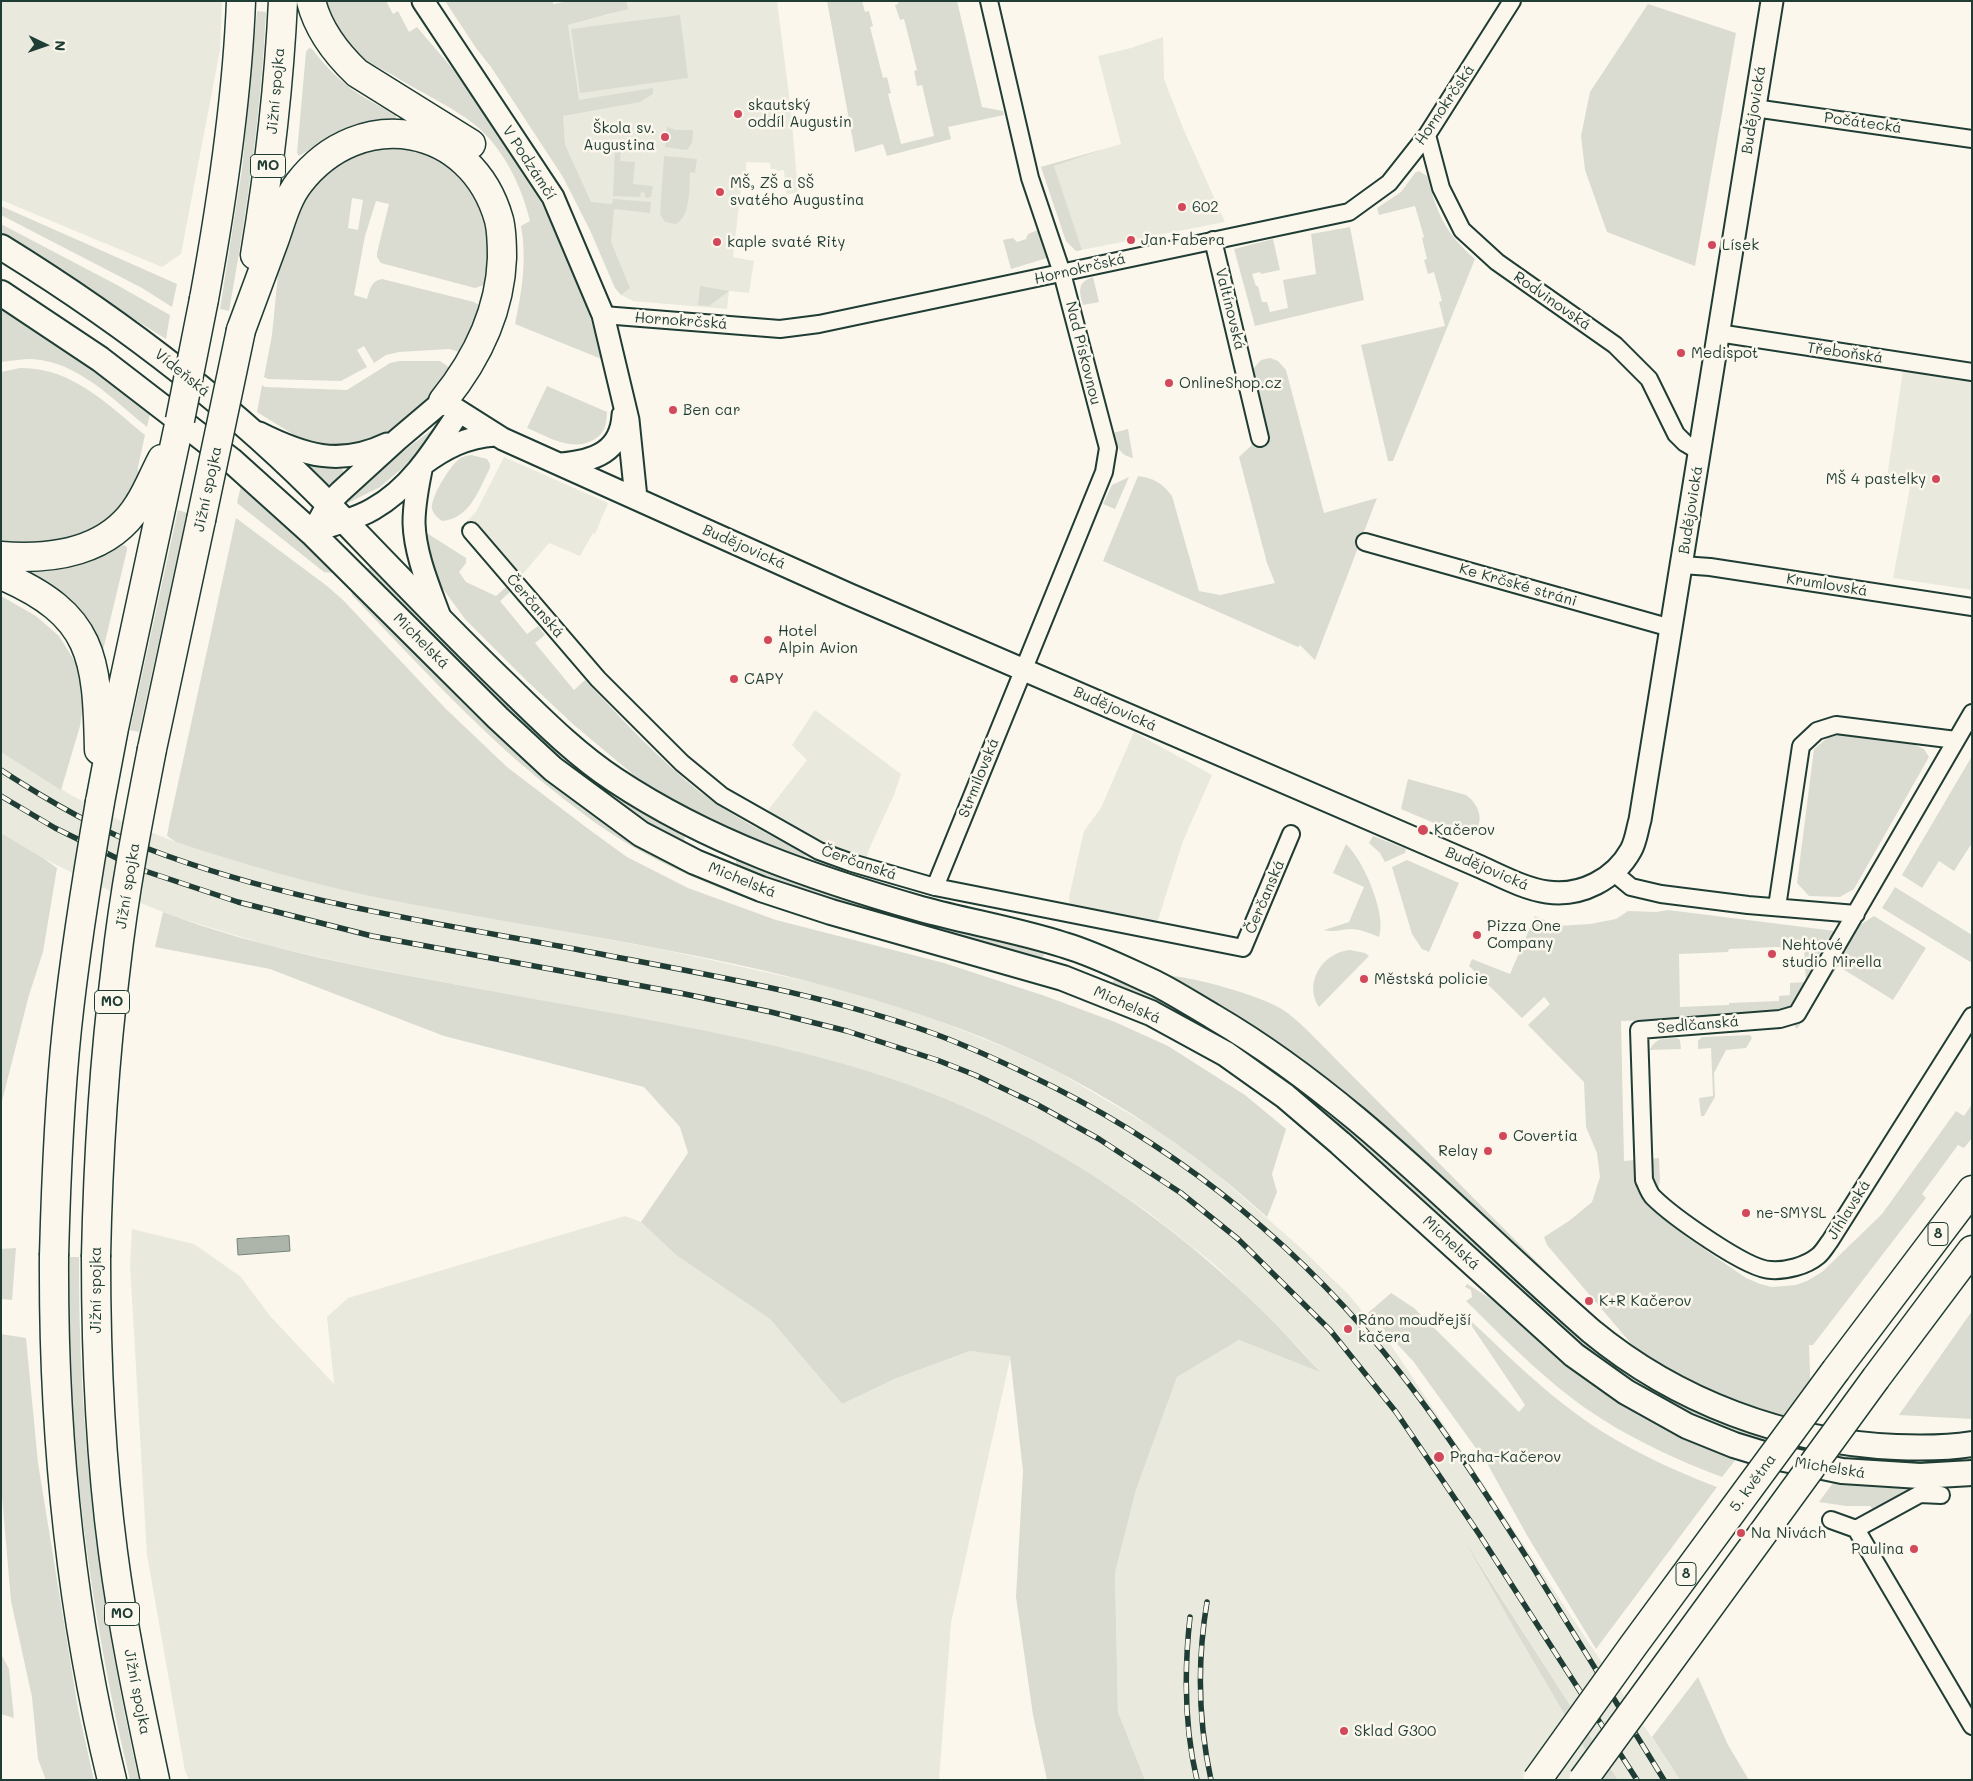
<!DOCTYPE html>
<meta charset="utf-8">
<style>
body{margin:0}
#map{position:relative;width:1973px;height:1781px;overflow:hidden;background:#fbf7ec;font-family:Mali,sans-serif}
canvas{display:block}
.frame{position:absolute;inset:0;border:2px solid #1f3d34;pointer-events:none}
.north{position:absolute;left:20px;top:20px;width:50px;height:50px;-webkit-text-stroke:4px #fbf7ec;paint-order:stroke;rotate:93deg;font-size:14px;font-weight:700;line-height:20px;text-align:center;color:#1f3d34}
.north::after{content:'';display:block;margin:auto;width:18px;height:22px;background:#1f3d34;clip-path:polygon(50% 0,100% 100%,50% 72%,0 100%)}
</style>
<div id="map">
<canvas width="1973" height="1781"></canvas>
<div class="frame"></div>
<div class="north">N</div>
</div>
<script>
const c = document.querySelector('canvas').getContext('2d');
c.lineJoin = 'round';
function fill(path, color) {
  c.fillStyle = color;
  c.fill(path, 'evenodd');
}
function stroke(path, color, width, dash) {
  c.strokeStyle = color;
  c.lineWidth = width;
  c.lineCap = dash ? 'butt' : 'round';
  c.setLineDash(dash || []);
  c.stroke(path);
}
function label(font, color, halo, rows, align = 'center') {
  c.font = font + ' Mali,sans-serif';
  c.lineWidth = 5;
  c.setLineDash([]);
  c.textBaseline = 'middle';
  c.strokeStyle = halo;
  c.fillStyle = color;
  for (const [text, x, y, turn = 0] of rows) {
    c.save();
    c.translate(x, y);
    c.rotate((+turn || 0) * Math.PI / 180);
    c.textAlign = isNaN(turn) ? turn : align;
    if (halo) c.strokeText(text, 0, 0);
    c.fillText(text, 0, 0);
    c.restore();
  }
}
fill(new Path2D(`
 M1,1H222L220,50L181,254L162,267L1,200Z
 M610,1H777L791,111L798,193L786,194L784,170L777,171L776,169H771L770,163L746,162V171H743L733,257L754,261L749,293L729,291L727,309L633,301L621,295L615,288L590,230L563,177L505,88L556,28L615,13Z
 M1163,37L1164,79L1183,128L1225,222L1076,251L1066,241L1041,167L1121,144L1098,56L1131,48Z
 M1903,371L1972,381V590L1893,578L1911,482L1887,477Z
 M504,457L608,503L595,534L593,533L580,556L549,543L522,575L506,587L460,528L476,512Z
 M815,710L901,774L894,795L870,847L860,877L804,860L805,854L757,829L769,809L807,760L792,745Z
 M1134,732L1212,775L1183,841L1157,923L1070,904L1069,897L1084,831L1101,808Z
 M1,752L71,795L121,821L176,842L265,869L380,897L660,949L729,964L832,987L899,1007L939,1021L1014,1051L1058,1072L1157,1130L1212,1170L1302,1249L1348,1294L1391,1345L1680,1780H1618L1473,1553L1522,1642L1603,1780H1145L1118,1712L1115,1573L1136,1490L1177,1377L1239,1340L1319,1371L1298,1347L1215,1265L1152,1215L1120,1193L1052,1151L973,1111L877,1074L795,1051L730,1037L354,965L270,946L173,916L133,900L92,883L43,858L1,833Z
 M625,1216L641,1222L676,1255L770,1319L842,1404L897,1378L970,1351L1011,1355L951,1623L939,1780H189L185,1771L147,1555L130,1265L132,1229L194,1244L241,1277L270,1316L334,1384L327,1317L348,1298Z`), '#eae9de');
fill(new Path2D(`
 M325,1H386L393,14L398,11L409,32L417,27C438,52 461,77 480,103C537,181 576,268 604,360L515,324C522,291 527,260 521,226L530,221C522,188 507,156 483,132C462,111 421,93 396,77C385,70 369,64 360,55C344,40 335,21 325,1Z
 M445,1H553V4L569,1H626L628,9L568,25L579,100L653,88V94L640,102L563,116L565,145L591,202L612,204L613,199L651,202L650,213L614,209L611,242L630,288L621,295L615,288L590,230L563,177L491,67L476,48Z
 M827,1H862L865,12L869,11L873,26L870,27L883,78L887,77L891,93L888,94L901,144L934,136L922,85L917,86L914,71L917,70L904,19L900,20L895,5L898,4V1H957L982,107L1003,111L1004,115L948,127L951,139L887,156L883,144L855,152Z
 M1648,4L1736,33L1695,266L1607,232L1585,170L1581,136L1590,92Z
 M257,11L266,12C261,113 247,212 229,311L220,309L242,169Z
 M680,15L688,78L580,93L571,29Z
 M309,48L312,49C337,81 357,96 394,113L396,115V119L355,125L342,130L299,156L297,153L306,52Z
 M667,127L676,130H693L692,143L687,150L665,147Z
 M393,144C406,147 424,148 434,155C468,176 484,209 488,248C490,260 491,275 484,285L475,288L381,263L377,257V253L389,204L376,201L365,236L354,295L367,299C370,289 371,281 382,279L474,302L480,306L481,312L463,353L449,349L399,352L386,355L374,363L364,346L357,350L367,367L341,381L268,379L264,377L272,335L278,274L291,218L298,201L340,159ZM352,198L363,200L358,230L348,228Z
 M615,147H621L620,161L635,162L633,184L653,186L651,197L645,198V193L641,192L640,197L613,196Z
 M1104,149L1054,166L1082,250L1076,251L1066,241L1041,167Z
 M664,156L697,159L695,173L690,172C689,187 691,216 676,224L665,222L660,214Z
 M1419,171L1427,176C1437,213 1445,233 1475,259L1393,461H1388L1361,345L1445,326L1439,302L1442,301L1434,272L1428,274L1424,260L1427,259L1422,238L1424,237L1415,206L1379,215L1377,208L1401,192L1415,173Z
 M1,206L177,284L172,307L142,288L1,215Z
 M1,224L117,285L170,315L166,339L1,236Z
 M1350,227L1364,300L1255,326L1234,249L1273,239L1280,270L1261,274L1260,272L1252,274L1256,286H1258L1262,302H1267L1270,312L1288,308L1283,280L1316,274L1311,234Z
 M1038,230L1047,258L1011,269L1003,240L1013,238L1017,242L1026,239L1028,234Z
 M1093,277L1099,302L1083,305C1079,291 1077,282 1093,277Z
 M700,286L729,291L709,306L698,305Z
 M1,306L50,337L151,409L147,427C113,400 79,362 32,359C22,359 11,361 1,362Z
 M1270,358L1278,361L1286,370L1324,513L1377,498L1315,660L1300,645L1298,647L1103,561L1138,476C1154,478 1162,483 1172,496L1199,591L1220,595L1275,583L1267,563L1239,457L1266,432L1253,369L1261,360Z
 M399,361H440L453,370L426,401L391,430L376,437L346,445H322L302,440L257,412L262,385L265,387L347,390L390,363Z
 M20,368C72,367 108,405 145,435L138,467V482L122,515L82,536L43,544H1V372Z
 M547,386L607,412C606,424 606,432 595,439C572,453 549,437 527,428Z
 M437,426L433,439L411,461L380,487L348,503L345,502L343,499L373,474Z
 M1128,429L1133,458C1119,455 1117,446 1113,433Z
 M471,455L487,459L490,464V468C479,489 470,519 442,521C438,518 433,514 432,509C430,498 449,468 457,461C461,457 465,456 471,455Z
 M307,465L342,469L344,472L330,487L327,488L307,468Z
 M1129,477L1115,509L1103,504L1112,485Z
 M242,481L337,570L332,573L324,572L237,503Z
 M178,510L187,513L139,732L130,730Z
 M236,518L327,586L343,600L446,709L507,767L587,828L627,857L688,888L776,920L944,963L1045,996L1115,1022L1168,1046L1245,1095L1286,1129L1272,1174L1277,1192L1267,1217C1172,1130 1058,1062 936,1020C757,956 566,935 380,898C311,884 243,864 176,842L167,836L170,820Z
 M422,530L466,558V563L459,572L466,582L496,596L506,587L510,592L500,601L527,634L538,626L545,635L535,643L574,690L585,680C622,719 658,759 700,792C732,817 770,835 805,854L804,860L724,830L653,791L574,725L527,681L465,619L438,582Z
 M123,545L127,547V550L103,650L13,570L84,561L110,552Z
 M373,564C434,629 493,696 561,753C599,785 641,811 685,835L684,841H679C620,807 562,768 513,721C462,672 415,620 366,570Z
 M351,585C399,636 445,688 496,735C533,770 574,801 615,830L807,916C745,900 691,879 635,848C608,833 583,814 560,796C483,736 419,665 352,595Z
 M1,596L36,616L59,636L77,665L86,688L80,726L61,790L1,752Z
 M1840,735L1915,745L1924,749L1929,757L1854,889L1840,897L1809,896L1797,883L1814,749L1830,736Z
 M1972,756V843L1954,871L1939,861L1922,888L1902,875Z
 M1408,779L1466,795C1482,806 1486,828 1467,837L1401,809Z
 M1,833L43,858L57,868L43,952L29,995L1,1105Z
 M1373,836L1406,849L1405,853L1385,862L1380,853L1369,843Z
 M1346,844C1364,861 1387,915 1379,937C1370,933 1362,930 1352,929C1342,929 1334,933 1324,930L1349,922L1364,887L1333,873Z
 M739,859L1043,952L1044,956L1041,958L793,888L749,871L736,864V860Z
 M1407,860L1459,883L1429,952L1422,949L1412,934L1392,867Z
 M1895,887L1972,935V963L1882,908Z
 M1668,910L1835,931L1858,926L1874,916L1926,948L1893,1000L1838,966L1797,1029L1787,1015L1621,1021L1624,1161L1659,1158L1660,1180L1658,1191L1665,1219L1688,1238L1746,1278L1760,1284L1772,1287L1796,1285L1807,1281L1822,1272L1882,1214L1956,1111L1964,1116L1972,1104V1138L1964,1148L1958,1145L1922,1194L1926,1198L1813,1345H1809L1812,1426L1745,1407L1695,1385L1652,1361L1634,1347L1547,1245L1544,1237L1569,1221L1592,1202L1600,1177L1597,1153L1586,1127L1584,1082L1528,1025L1550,1004L1544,997L1522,1018L1469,966L1472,959L1510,974L1535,916L1558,926L1590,924L1616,919L1628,911L1656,912ZM1777,947L1804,948L1806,982L1790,983V995L1779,996V1001L1729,1003V1005L1680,1007L1679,954L1728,952L1729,949Z
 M163,912C265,951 373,969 480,989C611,1014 746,1033 874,1073C1050,1129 1199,1234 1320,1372L1239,1340L1177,1377L1136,1490L1115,1573L1118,1712L1145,1780H1047L1033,1715L1016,1597L1023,1471L1010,1356L970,1351L897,1378L842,1404L770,1319L676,1255L641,1222L688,1153L680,1127L644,1087L444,1036L270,969L155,947Z
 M1350,950L1365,953L1369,956L1319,1007C1303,983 1323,952 1350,950Z
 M1171,976C1197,978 1254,994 1278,1007C1288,1012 1296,1020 1305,1028L1542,1267V1270H1540L1362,1108L1313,1068L1265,1034L1170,979Z
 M1116,980L1185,1011L1248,1048L1345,1121L1597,1350V1353H1592L1537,1307L1339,1126L1300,1095L1113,985V981Z
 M1750,1035L1752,1038L1746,1048L1726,1050L1714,1073L1715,1097L1704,1116H1701L1699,1098L1713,1096L1711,1048L1698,1049V1041L1702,1037Z
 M1677,1038L1680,1040L1681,1049L1650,1050C1655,1037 1665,1039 1677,1038Z
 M16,1248L12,1300L1,1299V1249Z
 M69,1257H79C78,1434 100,1608 139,1780H130C89,1609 66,1432 69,1257Z
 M1467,1284L1503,1306L1534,1335L1580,1374L1614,1398L1666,1428L1737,1458L1722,1477C1682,1462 1642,1444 1605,1421C1553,1389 1510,1344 1466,1301L1472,1297L1471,1290L1465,1287Z
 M1391,1293L1414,1308L1519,1412L1525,1405L1469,1322L1471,1321C1501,1349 1530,1378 1562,1403C1608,1440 1662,1466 1717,1487L1596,1649L1528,1537L1488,1465L1413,1361L1368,1313Z
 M1972,1311V1419L1899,1415Z
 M1,1334L26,1338L38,1463L78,1709L94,1780H46L38,1759L32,1697L11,1601L1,1485Z
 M1658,1391L1699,1411L1972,1454V1462C1952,1463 1931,1466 1910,1465C1822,1462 1735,1442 1658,1397Z
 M1833,1483L1890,1488H1919L1875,1512L1870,1506H1846L1819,1502Z
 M1466,1543L1618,1780H1603L1522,1642Z
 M1,1654L9,1669L14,1718L1,1714Z
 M1698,1677L1728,1745L1749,1780H1680L1652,1737Z`), '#dbdcd1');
const water = new Path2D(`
 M289,1236L290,1251L238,1255L237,1239Z`);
fill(water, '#adb4aa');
stroke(water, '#74847b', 1);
const minor = new Path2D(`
 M1754,108L1972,139
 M1427,135L1441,188L1462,230L1497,262L1615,345L1649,379L1676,434L1685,443L1700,452
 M1213,240L1260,438
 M603,315L780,329L819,324L1349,212L1389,183L1427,135L1512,1
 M1718,333L1972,372
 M471,531L598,679L682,763L722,796L819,851L852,863L935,887L1243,948L1291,834
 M1365,542L1671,628
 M1682,565L1710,567L1972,607
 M1972,713L1797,1014L1780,1019L1639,1030L1644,1180C1647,1186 1649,1193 1653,1197C1671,1215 1747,1270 1771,1270C1786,1271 1806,1266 1818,1256C1823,1252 1826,1246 1830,1241L1972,1016
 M1613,872L1631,887L1661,894L1748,905L1856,914
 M935,887L1104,472L1108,448L1062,273L1030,178L989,1
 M1777,907L1801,746L1817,731L1836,725L1956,740
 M1831,1520L1856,1529L1972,1726
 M1856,1529L1920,1494L1941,1495`);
const tertiary = new Path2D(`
 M423,1L553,197L603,315L628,420L636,498
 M259,433C303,455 339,467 387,444
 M561,464C594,461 621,452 623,415
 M330,526C345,521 360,517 373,509C412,487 435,448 459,412
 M312,533L328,504L340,492L397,440L443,401L503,439L848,594L1476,865C1497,874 1524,889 1547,892C1581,897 1615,879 1631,850C1636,841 1637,830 1640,820L1772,1
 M441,620C430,589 415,556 414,523C414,503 418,484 422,465C445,448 466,437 495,435`);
const secondary = new Path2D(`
 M1,247C121,321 234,407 332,508C389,567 445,626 504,683C539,717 574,753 615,780C710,843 813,878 921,909C969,922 1017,930 1064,945C1095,954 1126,970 1155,983C1175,993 1195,1006 1214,1017C1356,1100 1468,1224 1591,1331C1677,1402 1785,1442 1896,1447C1921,1448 1947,1448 1972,1444
 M1,293L100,359L231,460L312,533L498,718L553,769L641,834L695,862L761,889L831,912L1063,978L1151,1013L1226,1054L1285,1096L1340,1143L1574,1355L1626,1392L1687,1426L1734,1445L1770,1456L1842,1471L1920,1476L1972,1473`);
const trunk = new Path2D(`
 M311,1C318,29 337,54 357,73L471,144
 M255,255C269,171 279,86 283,1
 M204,299C222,201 237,101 241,1
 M241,330C252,301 263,271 274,241C281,222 286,200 299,183C360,104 472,123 499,220C502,232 502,245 502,258C500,313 477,359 443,401
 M1,556C52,560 110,552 139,504C148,490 154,474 162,459
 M1,575C94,615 97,657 99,750
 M152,749L201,520
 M100,802L114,728L180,420
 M54,1256C53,1432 70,1609 112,1780
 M96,1257C96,1355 100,1454 113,1552C123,1629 139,1704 155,1780
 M1836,1370L1972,1190
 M1876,1378L1972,1250`);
stroke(minor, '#1f3d34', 20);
stroke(tertiary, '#1f3d34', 25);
stroke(secondary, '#1f3d34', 28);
stroke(trunk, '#1f3d34', 31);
stroke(minor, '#fbf7ec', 16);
stroke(tertiary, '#fbf7ec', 21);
stroke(secondary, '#fbf7ec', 24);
stroke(trunk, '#fbf7ec', 28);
const rail = new Path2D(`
 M1,770C47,800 95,828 146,848C283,901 431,922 575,949C696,973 818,992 935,1034C967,1046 998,1060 1029,1075C1166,1140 1285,1233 1382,1350C1437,1417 1483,1489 1529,1561C1574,1634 1619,1707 1664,1780
 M1,796L55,828L139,869L238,902L372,936L680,993L771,1012L847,1031L937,1060L975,1075L1036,1104L1099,1139L1181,1193L1238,1239L1330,1330L1396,1412L1479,1534L1637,1780
 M1207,1602C1197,1662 1198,1720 1211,1780
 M1190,1617C1184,1672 1184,1726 1197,1780`);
stroke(rail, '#1f3d34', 5.5);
stroke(rail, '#fbf7ec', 4, [11]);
const trunkBridge = new Path2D(`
 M180,420L204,299
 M201,520L241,330
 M54,1256C56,1180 59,1104 67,1028C75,952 87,877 100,802
 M96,1257C98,1159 104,1062 116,966C124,893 138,821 152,749
 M1537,1780L1633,1646L1836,1370
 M1583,1780L1876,1378`);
stroke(trunkBridge, '#1f3d34', 31, []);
stroke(trunkBridge, '#fbf7ec', 28);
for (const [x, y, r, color] of [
 [738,114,5,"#d1495b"],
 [665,137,5,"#d1495b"],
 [720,192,5,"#d1495b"],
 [1182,207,5,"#d1495b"],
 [1131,240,5,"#d1495b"],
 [717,242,5,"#d1495b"],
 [1712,245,5,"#d1495b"],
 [1681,353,5,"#d1495b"],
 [1169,383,5,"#d1495b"],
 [673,410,5,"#d1495b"],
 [1936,479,5,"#d1495b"],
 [768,640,5,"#d1495b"],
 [734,679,5,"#d1495b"],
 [1423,830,6,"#d1495b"],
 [1477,935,5,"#d1495b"],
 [1772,954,5,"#d1495b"],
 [1364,979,5,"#d1495b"],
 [1503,1136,5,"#d1495b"],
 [1488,1151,5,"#d1495b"],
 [1746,1213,5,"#d1495b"],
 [1589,1301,5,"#d1495b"],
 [1348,1329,5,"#d1495b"],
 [1439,1457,6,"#d1495b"],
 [1741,1533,5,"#d1495b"],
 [1914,1549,5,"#d1495b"],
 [1344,1731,5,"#d1495b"]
]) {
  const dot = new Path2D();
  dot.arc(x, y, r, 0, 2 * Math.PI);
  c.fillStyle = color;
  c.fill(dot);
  stroke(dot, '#fbf7ec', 2);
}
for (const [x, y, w] of [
 [268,166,35],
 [112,1002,35],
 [1938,1234,20],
 [1686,1574,20],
 [122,1614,35]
]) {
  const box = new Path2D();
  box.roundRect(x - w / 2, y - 11.5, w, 23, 4);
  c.fillStyle = '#fbf7ec';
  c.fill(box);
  stroke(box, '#1f3d34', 1);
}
label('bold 14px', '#1f3d34', null, [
 ["MO",268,166],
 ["MO",112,1002],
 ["8",1938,1234],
 ["8",1686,1574],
 ["MO",122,1614]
]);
label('15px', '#1f3d34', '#fbf7ec', [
 ["Jižní spojka",276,91,-85],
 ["Hornokrčská",1445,105,-56],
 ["Budějovická",1754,110,-81],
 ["Počátecká",1863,123,8],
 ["V Podzámčí",529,163,57],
 ["Hornokrčská",1080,269,-13],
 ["Rodvinovská",1552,301,35],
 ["Valtínovská",1230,309,76],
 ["Hornokrčská",681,321,4],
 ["Nad Pískovnou",1083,353,76],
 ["Třeboňská",1845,353,8],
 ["Vídeňská",182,373,39],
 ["Jižní spojka",208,489,-78],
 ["Budějovická",1691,510,-81],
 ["Budějovická",744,547,24],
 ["Ke Krčské stráni",1518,585,16],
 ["Krumlovská",1827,585,9],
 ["Čerčanská",535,606,49],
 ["Michelská",421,641,45],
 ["Budějovická",1115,709,24],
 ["Strmilovská",979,778,-68],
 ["Čerčanská",859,863,19],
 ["Budějovická",1487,869,23],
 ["Michelská",742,880,22],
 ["Jižní spojka",128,886,-81],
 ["Čerčanská",1265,897,-67],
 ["Michelská",1127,1005,24],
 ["Sedlčanská",1698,1025,-5],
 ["Jihlavská",1849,1210,-58],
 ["Michelská",1451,1243,43],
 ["Jižní spojka",96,1290,-90],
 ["Michelská",1830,1468,9],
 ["5. května",1753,1483,-54],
 ["Jižní spojka",137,1692,79]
]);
label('15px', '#1f3d34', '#fbf7ec', [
 ["skautský",748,105],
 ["oddíl Augustin",748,122],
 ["Škola sv.",655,128,"right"],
 ["Augustina",655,145,"right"],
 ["MŠ, ZŠ a SŠ",730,183],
 ["svatého Augustina",730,200],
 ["602",1192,207],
 ["Jan Fabera",1141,240],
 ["kaple svaté Rity",727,242],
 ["Lísek",1722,245],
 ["Medispot",1691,353],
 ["OnlineShop.cz",1179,383],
 ["Ben car",683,410],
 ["MŠ 4 pastelky",1926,479,"right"],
 ["Hotel",778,631],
 ["Alpin Avion",778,648],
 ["CAPY",744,679],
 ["Kačerov",1434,830],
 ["Pizza One",1487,926],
 ["Company",1487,943],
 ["Nehtové",1782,945],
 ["studio Mirella",1782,962],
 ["Městská policie",1374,979],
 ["Covertia",1513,1136],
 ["Relay",1478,1151,"right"],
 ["ne-SMYSL",1756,1213],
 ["K+R Kačerov",1599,1301],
 ["Ráno moudřejší",1358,1320],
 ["kačera",1358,1337],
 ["Praha-Kačerov",1450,1457],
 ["Na Nivách",1751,1533],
 ["Paulina",1904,1549,"right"],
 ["Sklad G300",1354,1731]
], 'left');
</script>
